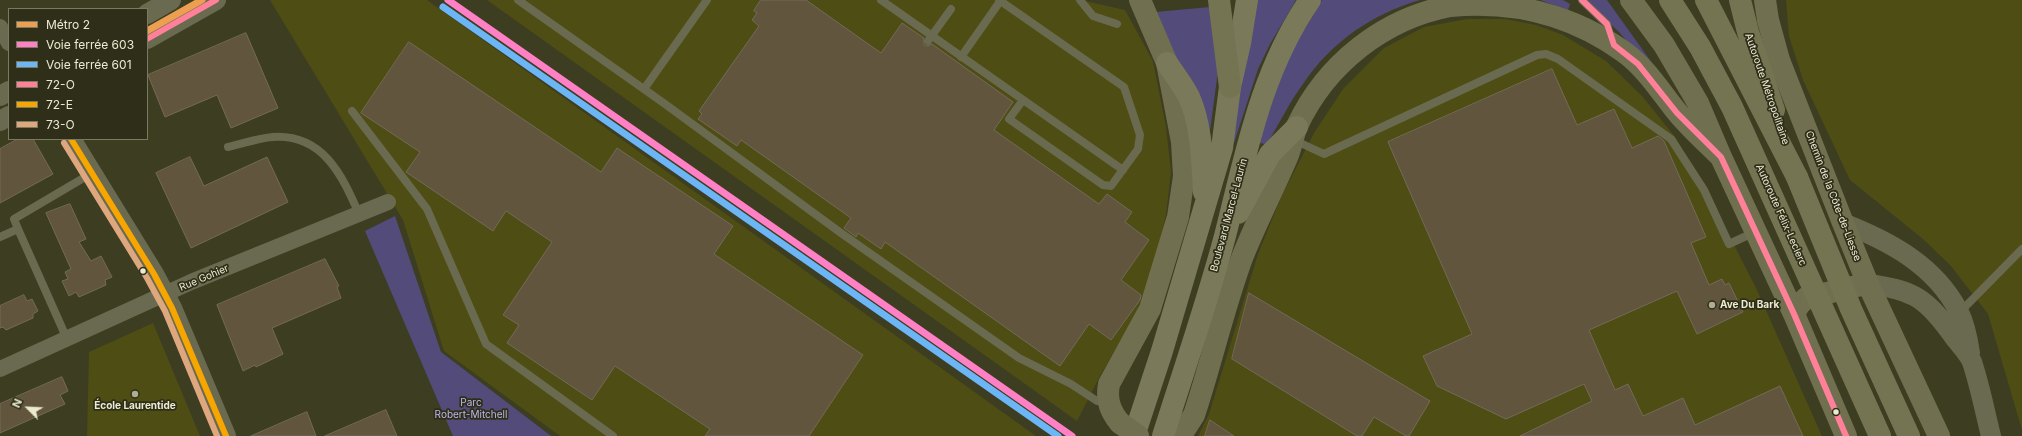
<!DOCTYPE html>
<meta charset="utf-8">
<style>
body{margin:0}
#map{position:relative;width:2022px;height:436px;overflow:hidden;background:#3d3d22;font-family:Inter,sans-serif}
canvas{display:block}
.legend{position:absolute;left:8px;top:8px;width:140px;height:132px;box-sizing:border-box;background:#2e2e19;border:1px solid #797a62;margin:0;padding:5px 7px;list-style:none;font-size:12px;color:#eaebd0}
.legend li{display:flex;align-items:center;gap:8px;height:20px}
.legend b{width:20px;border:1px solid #797a62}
.north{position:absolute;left:8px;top:388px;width:40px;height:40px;-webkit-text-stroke:3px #2e2e19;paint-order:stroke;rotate:294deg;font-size:11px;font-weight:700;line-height:16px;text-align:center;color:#eaebd0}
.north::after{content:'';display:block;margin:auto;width:14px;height:18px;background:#eaebd0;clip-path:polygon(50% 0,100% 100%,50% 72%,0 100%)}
</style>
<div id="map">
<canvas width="2022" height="436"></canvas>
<ul class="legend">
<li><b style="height:5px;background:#ec9f50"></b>Métro 2</li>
<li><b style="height:5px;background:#ff80c5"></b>Voie ferrée 603</li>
<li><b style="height:5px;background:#6db6f5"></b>Voie ferrée 601</li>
<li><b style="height:5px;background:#ff8098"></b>72-O</li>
<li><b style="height:5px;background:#f7a600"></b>72-E</li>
<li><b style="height:5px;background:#dfa77e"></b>73-O</li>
</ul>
<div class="north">N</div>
</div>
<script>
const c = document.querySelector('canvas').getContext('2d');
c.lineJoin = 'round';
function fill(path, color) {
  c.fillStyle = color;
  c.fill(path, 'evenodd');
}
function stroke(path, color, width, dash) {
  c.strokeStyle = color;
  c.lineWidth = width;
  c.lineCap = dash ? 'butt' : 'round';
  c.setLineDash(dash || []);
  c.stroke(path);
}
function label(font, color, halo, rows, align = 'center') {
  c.font = font + ' Inter,sans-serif';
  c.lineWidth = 3.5;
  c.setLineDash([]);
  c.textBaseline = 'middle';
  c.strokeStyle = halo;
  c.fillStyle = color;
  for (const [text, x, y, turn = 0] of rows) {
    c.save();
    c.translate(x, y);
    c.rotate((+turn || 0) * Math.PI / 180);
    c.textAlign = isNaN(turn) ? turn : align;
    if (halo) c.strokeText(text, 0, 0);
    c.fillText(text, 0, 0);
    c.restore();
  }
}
fill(new Path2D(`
 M270,0H427L1036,436H560L444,351L403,220Z
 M487,0H1081L1125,10L1153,61L1166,127L1171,172L1166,215L1156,258L1137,312L1100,376L1077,421Z
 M1786,0H2022V430L1988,314L1951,266L1923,239L1850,180L1803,80L1789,36Z
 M1467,19H1505L1536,25L1563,35L1606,61L1642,96L1676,138L1713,204L1756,288L1822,436H1198L1209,414L1258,254L1282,195L1314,133L1343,89L1384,48L1424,27Z
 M153,323L200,436H87L89,352Z`), '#4e4d14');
fill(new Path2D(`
 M1254,0H1296L1270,44L1258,69L1234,143L1230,141Z
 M1322,0H1420C1372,14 1331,42 1303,84C1289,103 1279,124 1267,144L1258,143L1280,79L1293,48Z
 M1540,0H1563L1570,4L1568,10Z
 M1585,0H1607L1660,74L1657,77L1619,32Z
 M1210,7L1218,71L1207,153L1156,12Z
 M395,216L441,352L551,436H453L365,231Z`), '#534c7a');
const building = new Path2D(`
 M761,0H806L881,53L902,23L924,38V45L928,46L932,44L1013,102L994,130L1099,204L1107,194L1132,212L1125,222L1149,240L1121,280L1141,295L1140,300L1111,340L1089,324L1060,366L885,242L881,249L858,233L856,237L844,228L851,218L741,140L737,146L698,119L702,114L699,111L759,26L752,20L757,13L754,11Z
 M246,33L278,108L231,128L217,95L165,117L148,75Z
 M409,42L601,172L617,148L733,226L714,254L863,355L809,436H705L710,429L615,366L592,400L507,343L519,325L503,315L552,242L506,211L493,231L406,172L420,152L361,113Z
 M1552,69L1577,125L1614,109L1632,148L1658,136L1664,141L1706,237L1691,243L1709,285L1722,279L1725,285L1729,283L1743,312L1697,334L1677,291L1589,330L1615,390L1628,384L1643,416L1683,398L1695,425L1780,386L1803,436H1520L1592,401L1584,384L1506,419L1437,386L1423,356L1472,334L1388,142Z
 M18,139H33L53,174L0,203V149Z
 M190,157L204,186L267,157L288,202L191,248L156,173Z
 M70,204L86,239L79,242L91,261L101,256L112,277L105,280L106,285L79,297L76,292L69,296L62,281L68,279L65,272L71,269L46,213Z
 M325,259L339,286L337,287L341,298L272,328L283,354L256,367L255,365L243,371L217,305Z
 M1249,293L1430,401L1409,436H1406L1374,417L1362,436H1357L1232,359Z
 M24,295L27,301L32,299L38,311L33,314V318L6,330L3,327L0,328V306Z
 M62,377L68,391L60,395L65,404L0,433V404Z
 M386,410L397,436H325Z
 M307,412L316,436H251Z
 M1210,420L1234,436H1205Z`);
fill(building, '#62553d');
stroke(building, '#736a58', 1);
stroke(new Path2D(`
 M518,0L665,104L841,233L1019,358L1071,384L1097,401L1108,402
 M881,0L1123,170
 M999,0L1124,87L1140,135L1138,149L1111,186L1103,185L1009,119L1023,100
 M1080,0L1093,16L1117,24
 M1582,0L1607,24L1611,38
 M928,41L951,9
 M961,57L1001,0
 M644,89L707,0
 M352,111L427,209L486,344L613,436
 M1294,140L1324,154L1537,55L1546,54L1558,59L1671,139L1704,190L1729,244L1755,232
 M228,147C242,144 258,138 273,137C323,134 342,175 359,214
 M18,229L14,219L92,173
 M0,237L18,229L67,339
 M1960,312L2022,249`), '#6a6a50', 8);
stroke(new Path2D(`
 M0,27L9,43
 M0,369L191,282L388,202`), '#6a6a50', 16);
stroke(new Path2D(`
 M147,14L171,0
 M147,39L216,0
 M0,96L9,91
 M0,121L9,116
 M71,139L154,274L172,308L226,436
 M1843,223C1889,241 1935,265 1959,312C1965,324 1968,339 1970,353
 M1868,284C1915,290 1927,299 1954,337C1960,345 1969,354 1972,362C1980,386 1985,412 1991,436`), '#6a6a50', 20);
stroke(new Path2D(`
 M1631,0L1664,45L1698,103L1721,157L1794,314L1846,436
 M1765,0L1768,20L1779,60L1843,223L1868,284L1939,436
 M1794,314L1799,305L1806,298L1861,285
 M1120,423C1110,411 1106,400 1109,384L1150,309L1178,217L1184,176L1182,142L1167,63L1140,0
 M1174,436L1185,429L1194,415C1211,364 1223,310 1242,258C1255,225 1271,194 1285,162C1291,151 1292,138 1297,126C1326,64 1383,19 1450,6C1513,0 1573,15 1624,52C1646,68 1660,91 1677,112C1690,128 1706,142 1721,157`), '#706f4f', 22);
stroke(new Path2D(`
 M1167,63C1174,74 1183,85 1189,97C1202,126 1202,161 1204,192
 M1238,213L1270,154L1297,127
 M1134,436L1162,351L1222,148L1230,87L1240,43L1247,0
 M1163,436C1184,370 1207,303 1225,236C1246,154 1261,71 1310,0`), '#7a795a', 22);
stroke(new Path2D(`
 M1219,0L1230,87
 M1706,0L1797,177
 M1740,0L1748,32L1774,110`), '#757452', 22);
stroke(new Path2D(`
 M1120,423L1138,436`), '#706f4f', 22);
stroke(new Path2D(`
 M1670,0L1700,47L1732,107L1880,436
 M1797,177L1851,309L1909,436`), '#757452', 22);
stroke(new Path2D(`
 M1582,0L1607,24L1614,45L1638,64L1677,113L1721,157L1794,314L1846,436
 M147,39L216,0`), '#ff8098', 6);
stroke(new Path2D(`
 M71,139L154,274L172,308L226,436`), '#f7a600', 6);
stroke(new Path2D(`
 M64,143L147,278L165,311L217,436`), '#dfa77e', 6);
stroke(new Path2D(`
 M448,0L1072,436`), '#ff80c5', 7);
stroke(new Path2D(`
 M443,7L1058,436`), '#6db6f5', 7);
stroke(new Path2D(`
 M147,31L202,0`), '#ec9f50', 7);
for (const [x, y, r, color] of [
 [143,271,3.5,"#eaebd0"],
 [1712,305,4,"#adae93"],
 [135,394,4,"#adae93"],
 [1836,412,3.5,"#eaebd0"]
]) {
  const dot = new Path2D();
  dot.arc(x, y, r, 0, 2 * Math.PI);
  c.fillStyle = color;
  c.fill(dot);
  stroke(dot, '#2e2e19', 1.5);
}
label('10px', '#eaebd0', '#2e2e19', [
 ["Autoroute Métropolitaine",1767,89,71],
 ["Chemin de la Côte-de-Liesse",1833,196,69],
 ["Boulevard Marcel-Laurin",1229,215,-75],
 ["Autoroute Félix-Leclerc",1781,215,66],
 ["Rue Gohier",204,278,-23]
]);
label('bold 10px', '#eaebd0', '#2e2e19', [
 ["Ave Du Bark",1720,305],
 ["École Laurentide",135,406,"center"]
], 'left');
label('10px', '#bcb7eb', '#2e2e19', [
 ["Parc",471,403],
 ["Robert-Mitchell",471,415]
]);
</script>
